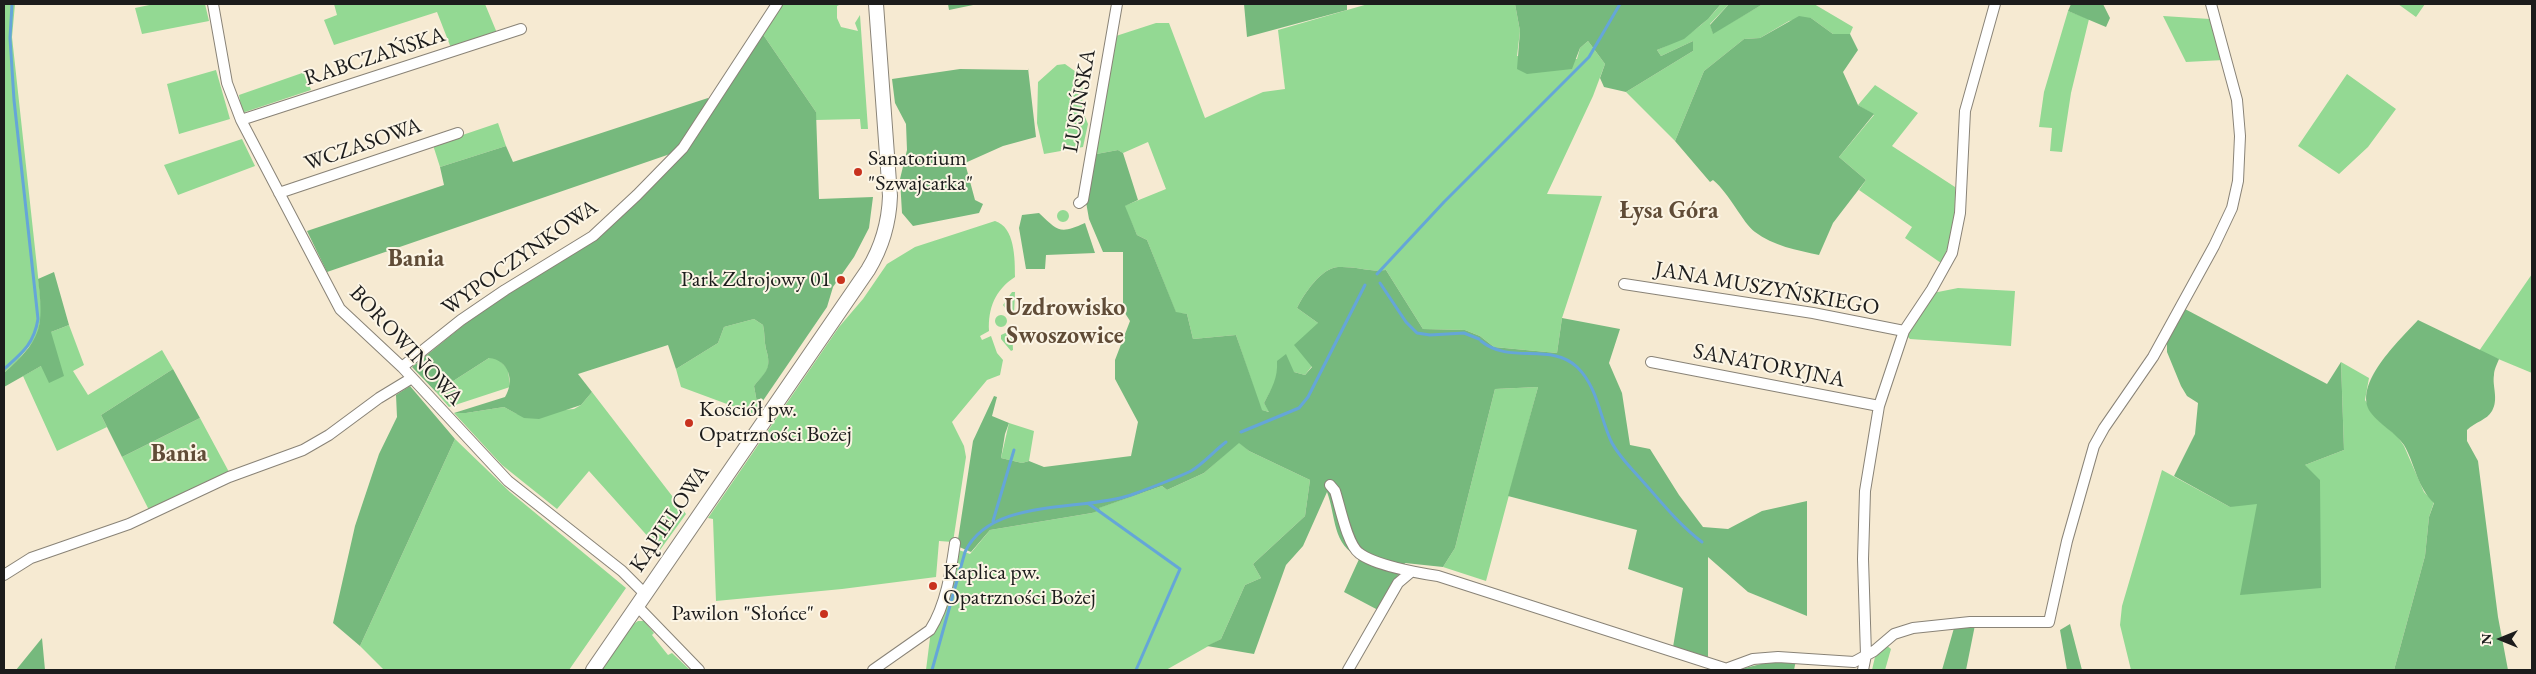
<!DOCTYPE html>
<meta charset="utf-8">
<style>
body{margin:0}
#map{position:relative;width:2536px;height:674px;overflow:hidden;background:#f6ead2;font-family:"EB Garamond",serif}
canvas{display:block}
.frame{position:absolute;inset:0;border:5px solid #1c1c1c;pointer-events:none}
.north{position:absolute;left:2476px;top:614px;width:50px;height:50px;-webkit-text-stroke:4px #fcf5e5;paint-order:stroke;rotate:270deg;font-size:14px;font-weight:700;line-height:20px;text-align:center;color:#1c1c1c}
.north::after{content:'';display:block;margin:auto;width:18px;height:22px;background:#1c1c1c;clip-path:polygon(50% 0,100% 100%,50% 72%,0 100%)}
</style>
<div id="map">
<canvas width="2536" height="674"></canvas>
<div class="frame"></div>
<div class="north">N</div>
</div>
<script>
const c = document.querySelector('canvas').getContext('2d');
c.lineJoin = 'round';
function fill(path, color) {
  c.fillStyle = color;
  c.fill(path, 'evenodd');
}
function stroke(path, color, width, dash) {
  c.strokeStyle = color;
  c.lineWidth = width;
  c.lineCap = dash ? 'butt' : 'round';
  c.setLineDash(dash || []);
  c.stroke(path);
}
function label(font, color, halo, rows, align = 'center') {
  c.font = font + ' "EB Garamond",serif';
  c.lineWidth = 4;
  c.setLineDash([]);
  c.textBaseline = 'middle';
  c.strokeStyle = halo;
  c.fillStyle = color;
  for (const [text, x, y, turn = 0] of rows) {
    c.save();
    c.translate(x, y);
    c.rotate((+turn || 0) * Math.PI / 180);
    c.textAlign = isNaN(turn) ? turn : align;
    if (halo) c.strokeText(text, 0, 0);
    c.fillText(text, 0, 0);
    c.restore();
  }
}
fill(new Path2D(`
 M4,4H15L12,37L42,313L37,337L18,360L4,373Z
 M154,4H205L209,21L142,34L135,8Z
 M334,4H485L497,33L451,48L437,12L334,45L324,20L337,15Z
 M780,4H841L837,6V18L841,27L858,31L855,23L860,15L868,129H861L860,119L816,120V112L762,33Z
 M1368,4H1515L1520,31L1517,56L1577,59L1580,48L1588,41L1605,64L1593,96L1547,194L1602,196L1562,318L1557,353L1494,347L1480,336L1465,330L1423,329L1386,270C1370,272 1355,266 1338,267C1321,268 1304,294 1297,308L1318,323L1312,366L1305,375L1294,372H1278L1275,383L1264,403L1270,412L1261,410L1236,335L1193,339L1187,314L1176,313L1147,240L1137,235L1124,206L1166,189L1148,142L1123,153L1118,150L1091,155L1116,36L1156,23H1169L1205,118L1263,92L1285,89L1278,30Z
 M1721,4H1729L1710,24L1713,33L1763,4H1814L1853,27L1850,34H1833L1811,18L1789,21L1760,38L1744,39L1704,71L1675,141L1626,92L1693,51V41L1661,56L1657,50C1685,38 1702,28 1721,4Z
 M2398,4H2425L2416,17Z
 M2068,11L2089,19L2071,93L2062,152L2050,151L2052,128L2039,127L2044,92Z
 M2163,16L2210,19L2224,60L2186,62Z
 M1065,64L1079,74L1083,83L1082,110L1088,124L1083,147L1044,154L1037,123L1038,82L1057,65Z
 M216,70L230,119L179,134L167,84Z
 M305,72L311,90L242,113L239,95Z
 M2347,74L2396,109L2368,147L2339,174L2298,146Z
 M1875,85L1918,113L1892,146L1955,187C1955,217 1955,236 1941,263L1905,238L1912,227L1859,190L1866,180L1839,157L1874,115L1858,105Z
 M498,123L506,146L440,167L433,145Z
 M242,139L255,166L178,195L164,165Z
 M1057 216a6 6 0 1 1 12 0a6 6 0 1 1-12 0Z
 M995,221C1015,227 1015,259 1015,277C995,290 988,308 989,331L980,336L982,340L991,336L997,353L1003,360L1000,375L987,380L952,422L964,446L966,457L953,542L939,541L936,577L842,589L716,601L713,519L708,518L839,327L863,299L887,264L915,247Z
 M2532,274V373L2479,351Z
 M1958,288L2015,291L2011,346L1910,339L1906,335L1933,293Z
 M1012,292H1015L1014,315H1010L1003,305Z
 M995 321a6 6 0 1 1 12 0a6 6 0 1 1-12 0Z
 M754,319L763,325C765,333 764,341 766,349C772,369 767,371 754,386L758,408L754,414L681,387L676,369L718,343L724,327Z
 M69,325L84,365L73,371L88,395L162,350L173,369L101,415L107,427L57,451L23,376L41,366L51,332Z
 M1012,330L1013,350L1011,351L1001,339V335Z
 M489,358H497L508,369L510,387L449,407L436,392Z
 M2341,362L2369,378L2365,400L2378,420L2397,436L2404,446L2424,492L2434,502L2429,517L2425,556L2394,670H2131L2120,625L2122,606L2162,470L2230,507L2305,465L2344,450Z
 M1538,387L1486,581L1443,567L1455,548L1495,389Z
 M592,392L686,514L660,550L589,471L557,509L502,465L454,413H466L504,407L517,414L574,409L581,405Z
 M200,418L229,472L149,510L122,457Z
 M1009,423L1034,431L1029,461L1022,463L1001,458Z
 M455,439L510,492L626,588L569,670H384L360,646Z
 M1239,442L1249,451L1310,480L1305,516L1253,564L1261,578L1245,585L1221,639L1166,670H926L931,630L956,549L970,554L990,530L1092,513L1099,509L1098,508L1162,486L1167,490L1204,473Z
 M638,621H644L654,633L652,635L668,655L672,653L690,670H600L632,625Z
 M1886,645L1891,649L1885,670H1872L1875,657Z`), '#93d993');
fill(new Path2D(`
 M948,4H978L949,10Z
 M1244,4H1347V10L1247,37Z
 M1515,4H1721L1708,19L1684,39L1657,50L1661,56L1693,41V51L1626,92L1604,87L1600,78L1605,64L1588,41L1580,48L1572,69L1527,74L1517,69L1520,31Z
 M1729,4H1763L1713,34L1710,25Z
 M2071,4H2103L2110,18L2106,27L2068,11Z
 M1799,16L1811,18L1833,34H1850L1858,50L1843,72L1858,105L1874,114L1839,157L1866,180L1833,223L1819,255C1797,250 1773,246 1755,232C1742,222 1730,194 1713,180L1710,182L1675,141L1704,71L1744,39L1760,38Z
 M762,33L816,112L819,199L873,197L869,228L854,257L833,287L827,307L758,408L754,386C766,371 772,369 766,349C764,341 765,333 763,325L754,319L724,327L718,343L676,369L668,345L578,374L592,392L581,405L539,419L524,418L504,407L466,413H454L505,397C515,381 509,360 489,358L436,392L412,367L497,298L599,238L686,149L724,95Z
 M1028,68L1036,137L1003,146L965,163L975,200L983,204L979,213L913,226L902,213L900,179L907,150L906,124L895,103L892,79L960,69L1028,70Z
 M708,98L710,102L682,144L673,153L327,272L307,231L444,185L440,167L506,146L513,162Z
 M1118,150L1123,153L1138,200L1125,206L1137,235L1147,240L1176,312L1187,314L1193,339L1236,335L1262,410L1269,412L1264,403C1272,388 1278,378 1277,361L1286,354L1294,372L1305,375L1312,367L1294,345L1318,323L1297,308C1304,294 1321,268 1338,267C1355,266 1370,272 1386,270L1423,329L1465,330L1480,336L1494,347L1557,353L1562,318L1620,329L1609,363L1622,393L1630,445L1650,449L1679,495L1703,527L1728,529L1762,511L1807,501V616L1748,592L1708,557V657L1673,647L1683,588L1628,569L1637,530L1508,496L1538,387L1495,389L1455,548L1443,567L1405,563L1378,610L1344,592L1360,557C1332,546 1336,515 1327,492L1303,546L1286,565L1254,654L1207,646L1221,639L1245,585L1261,578L1253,564L1305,516L1310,480L1249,451L1239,443L1204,473L1167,490L1162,486L1099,508L1100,510L1092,513L990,530L971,552L957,546L973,441L994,396L997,397L992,416L1009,423L1005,434L1001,458L1022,463L1029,461L1044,467L1131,456L1138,422L1115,379V360L1130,321L1123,310V252H1103L1089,219L1086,202L1091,155Z
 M1039,213C1059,232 1060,234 1085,223L1095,253L1046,255L1045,269H1026L1019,228L1022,215Z
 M54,272L69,325L51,332L64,376L49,383L41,366L4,387V373C42,339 44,328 38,279Z
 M2185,309L2327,384L2341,362L2344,450L2305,465L2320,480L2321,588L2240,595L2257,504L2230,507L2174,476L2195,434L2198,403L2187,396L2181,386L2167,352V340Z
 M2418,320L2499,359C2497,364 2494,370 2494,375C2492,386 2499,399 2492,411C2487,420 2475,422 2467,430V441L2478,461L2498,617L2508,670H2394L2425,556L2429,517L2434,503C2417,487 2415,464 2404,445C2395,432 2380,425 2371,413C2351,385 2400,340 2418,320Z
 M173,369L200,418L122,457L101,415Z
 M410,386L455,439L360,646L333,623L355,526L379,454L397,417L396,395Z
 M2070,624L2082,670H2067L2060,630Z
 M1975,625L1966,670H1942L1954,628Z
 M42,638L45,670H16Z
 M1777,660H1796L1794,670H1737Z`), '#76b97d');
stroke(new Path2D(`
 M1377,274L1444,202L1589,57L1620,4
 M1380,283L1406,322L1417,333L1430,335L1464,333L1479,339
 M1481,341C1510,365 1551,342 1577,367C1598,387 1600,419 1612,443C1619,456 1629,466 1638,476C1659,499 1677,523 1702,542
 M4,369C22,353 34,344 38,319L14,100L10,38L12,4
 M1241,432L1299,408L1308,397L1365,285
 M1089,504L1180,569L1136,670
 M993,521L1014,450
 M932,670L965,552C991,497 1081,512 1131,495C1150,488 1172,480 1191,471C1203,464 1214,451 1226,442`), '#65a6d8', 3);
const street = new Path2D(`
 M213,4L227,83L241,120L340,309L402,367L508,481L622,571L645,594
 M241,120L521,29
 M279,193L458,133
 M1079,203L1083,200L1117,4
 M1624,284L1813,313L1904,331
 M1651,362L1879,406
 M402,367L461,320L505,290L593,236L637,195L683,148L777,4
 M1330,485L1335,491C1340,506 1347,544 1359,553C1374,565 1418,573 1438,576L1727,669
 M4,575L31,558L129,524L229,477L303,450L329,435L379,398L412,378
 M637,606L699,670
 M873,670L930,630C946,605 951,571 955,543
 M1348,670L1398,583L1411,572
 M1723,670L1753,659L1778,657L1854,662L1874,651L1894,634L1913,628L1970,622H2049L2067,541L2094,446L2104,428L2153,357L2214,246L2232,208L2238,181L2240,136L2237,100L2211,4
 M1863,670L1866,655L1863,559L1865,491L1879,406L1904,331L1932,289L1952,253L1960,213L1965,111L1995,4`);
const secondary = new Path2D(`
 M593,670L868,270C882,247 889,224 890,196L876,4`);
stroke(street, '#898377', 12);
stroke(secondary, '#898377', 16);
stroke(street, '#fff', 10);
stroke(secondary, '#fff', 14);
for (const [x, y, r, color] of [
 [858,172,5,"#c8321e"],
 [841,280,5,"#c8321e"],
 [689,423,5,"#c8321e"],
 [933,586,5,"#c8321e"],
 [824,614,5,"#c8321e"]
]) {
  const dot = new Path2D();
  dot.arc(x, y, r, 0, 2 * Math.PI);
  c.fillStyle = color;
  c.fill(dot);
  stroke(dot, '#fcf5e5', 2);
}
label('22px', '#1c1c1c', '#fcf5e5', [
 ["RABCZAŃSKA",375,57,-18],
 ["LUSIŃSKA",1080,101,-80],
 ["WCZASOWA",363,145,-19],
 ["WYPOCZYNKOWA",520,258,-35],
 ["JANA MUSZYŃSKIEGO",1767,289,10],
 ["BOROWINOWA",406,346,47],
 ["SANATORYJNA",1769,366,11],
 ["KĄPIELOWA",670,519,-56]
]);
label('22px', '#1c1c1c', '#fcf5e5', [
 ["Sanatorium",868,159],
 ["\"Szwajcarka\"",868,184],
 ["Park Zdrojowy 01",831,280,"right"],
 ["Kościół pw.",699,410],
 ["Opatrzności Bożej",699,435],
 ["Kaplica pw.",943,573],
 ["Opatrzności Bożej",943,598],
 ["Pawilon \"Słońce\"",814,614,"right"]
], 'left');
label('bold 24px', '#604c37', '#fcf5e5', [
 ["Łysa Góra",1669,211],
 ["Bania",416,259],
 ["Uzdrowisko",1065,308],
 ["Swoszowice",1065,336],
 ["Bania",179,454]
]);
</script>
